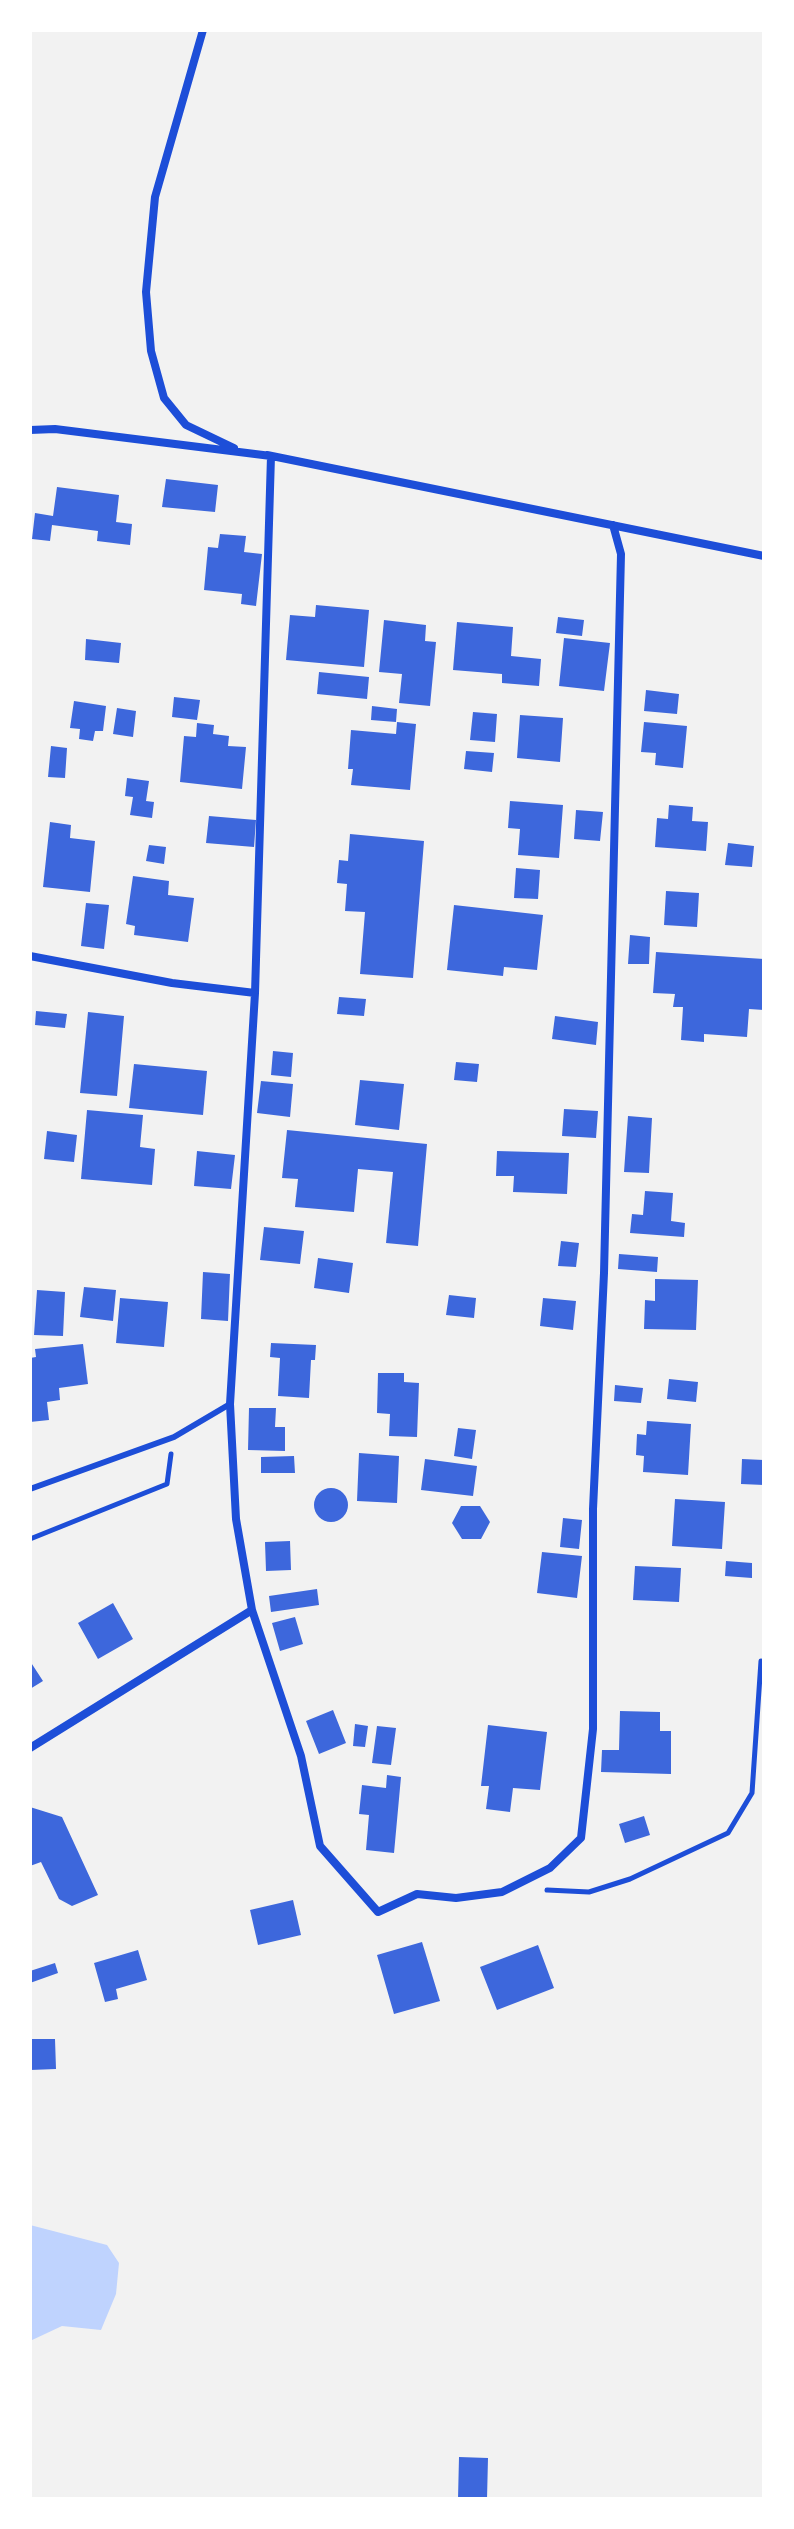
<!DOCTYPE html>
<style>
body{margin:0}
#map{position:relative;width:794px;height:2529px;overflow:hidden;background:#f2f2f2;font-family:Barlow,sans-serif}
canvas{display:block}
.frame{position:absolute;inset:0;border:32px solid #fff;pointer-events:none}
</style>
<div id="map">
<canvas width="794" height="2529"></canvas>
<div class="frame"></div>
</div>
<script>
const c = document.querySelector('canvas').getContext('2d');
c.lineJoin = 'round';
function fill(path, color) {
  c.fillStyle = color;
  c.fill(path, 'evenodd');
}
function stroke(path, color, width, dash) {
  c.strokeStyle = color;
  c.lineWidth = width;
  c.lineCap = dash ? 'butt' : 'round';
  c.setLineDash(dash || []);
  c.stroke(path);
}
fill(new Path2D(`
 M30,2225L107,2245L119,2263L116,2294L101,2330L62,2326L30,2341Z`), '#bfd3fe');
fill(new Path2D(`
 M166,479L218,485L215,512L162,507Z
 M57,487L119,495L116,522L132,524L130,545L97,541L98,531L52,525L50,541L32,539L35,513L53,516Z
 M220,534L246,536L244,552L262,554L256,606L241,604L242,594L204,590L208,547L218,548Z
 M316,605L369,610L364,667L286,660L290,615L315,617Z
 M558,617L584,620L582,636L556,633Z
 M384,620L426,625L425,641L436,642L430,706L399,703L402,674L379,672Z
 M457,622L513,627L511,656L541,659L539,686L502,683V674L453,670Z
 M564,638L610,643L604,691L559,686Z
 M86,639L121,643L119,663L85,660Z
 M319,672L369,677L367,699L317,694Z
 M646,690L679,694L677,714L644,711Z
 M174,697L200,700L197,720L172,717Z
 M74,701L106,706L103,731H95L93,741L79,739L80,729L70,728Z
 M372,706L397,709L396,722L371,720Z
 M117,708L136,711L133,737L113,734Z
 M473,712L497,714L495,742L470,740Z
 M520,715L563,718L560,762L517,758Z
 M397,722L416,724L410,790L351,785L353,769H348L351,730L396,734Z
 M644,722L687,726L683,768L655,765L656,753L641,752Z
 M197,723L214,725L213,734L229,736L228,746L246,747L242,789L180,782L184,736L196,737Z
 M51,746L67,748L65,778L48,777Z
 M466,751L494,753L492,772L464,769Z
 M127,778L149,781L146,801L154,802L152,818L130,815L133,797L125,796Z
 M510,801L563,805L559,858L518,855L520,829L508,828Z
 M669,805L693,807L692,821L708,822L706,851L655,847L657,818L668,819Z
 M576,810L603,812L600,841L574,839Z
 M209,816L256,820L254,847L206,843Z
 M50,822L71,825L70,838L95,841L90,892L43,887Z
 M350,834L424,841L413,978L360,974L365,912L345,911L347,884L337,883L339,860L348,861Z
 M728,843L754,846L752,867L725,865Z
 M149,845L166,847L164,864L146,861Z
 M516,868L540,870L538,899L514,898Z
 M133,876L169,881L168,895L194,898L188,942L134,935L135,926L126,924Z
 M666,891L699,893L697,927L664,925Z
 M86,903L109,905L104,949L81,946Z
 M454,905L543,915L537,970L504,967L503,976L447,970Z
 M630,935L650,937L649,964H628Z
 M656,952L764,959V1010L749,1009L747,1037L704,1034V1042L681,1040L683,1007H673L675,994L653,993Z
 M339,997L366,999L364,1016L337,1014Z
 M36,1011L67,1014L65,1028L35,1025Z
 M88,1012L124,1016L117,1096L80,1093Z
 M555,1016L598,1022L596,1045L552,1039Z
 M273,1051L293,1053L291,1077L271,1075Z
 M456,1062L479,1064L477,1082L454,1080Z
 M134,1064L207,1071L203,1115L129,1108Z
 M360,1080L404,1084L399,1130L355,1125Z
 M261,1081L293,1084L290,1117L257,1113Z
 M564,1109L598,1111L596,1138L562,1136Z
 M87,1110L143,1115L140,1147L155,1149L152,1185L81,1179Z
 M628,1116L652,1118L649,1173L624,1172Z
 M287,1130L427,1144L418,1246L386,1243L393,1172L358,1169L354,1212L295,1207L298,1179L282,1178Z
 M47,1131L77,1135L74,1162L44,1159Z
 M197,1151L235,1155L231,1189L194,1186Z
 M497,1151L569,1153L567,1194L513,1192L514,1176H496Z
 M645,1191L673,1193L671,1221L685,1223L684,1237L630,1233L632,1214L643,1215Z
 M264,1227L304,1231L300,1264L260,1260Z
 M561,1241L579,1243L576,1267L558,1266Z
 M619,1254L658,1257L657,1272L618,1269Z
 M318,1258L353,1263L349,1293L314,1288Z
 M203,1272L230,1274L228,1321L201,1319Z
 M655,1279L698,1280L696,1330L644,1329L645,1300L655,1301Z
 M84,1287L116,1290L113,1321L80,1317Z
 M37,1290L65,1292L63,1336L34,1335Z
 M449,1295L476,1298L474,1318L446,1315Z
 M120,1298L168,1302L164,1347L116,1343Z
 M543,1298L576,1301L573,1330L540,1326Z
 M271,1343L316,1345L315,1360H311L309,1398L278,1396L280,1358L270,1357Z
 M83,1344L88,1384L59,1388L60,1400L47,1402L49,1420L30,1422V1358L36,1357L35,1349Z
 M378,1373H404V1382L419,1383L417,1437L389,1436L390,1414L377,1413Z
 M669,1379L698,1382L696,1402L667,1399Z
 M615,1385L643,1388L641,1403L614,1401Z
 M249,1408H276L275,1427H285V1451L248,1450Z
 M647,1421L691,1424L688,1475L643,1472L644,1456L636,1455L637,1434L646,1435Z
 M458,1428L476,1430L472,1459L454,1456Z
 M359,1453L399,1456L397,1503L357,1501Z
 M294,1456L295,1473H261V1457Z
 M425,1459L477,1466L473,1496L421,1490Z
 M742,1459L764,1460V1485L741,1484Z
 M314 1505a17 17 0 1 1 34 0a17 17 0 1 1-34 0Z
 M675,1499L725,1502L722,1549L672,1546Z
 M461,1506H480L490,1522L481,1539H462L452,1523Z
 M563,1518L582,1520L579,1549L560,1547Z
 M290,1541L291,1570L266,1571L265,1542Z
 M542,1552L582,1556L577,1598L537,1593Z
 M726,1561L752,1563V1578L725,1576Z
 M635,1566L681,1568L679,1602L633,1600Z
 M317,1589L319,1605L271,1612L269,1596Z
 M113,1603L133,1639L98,1659L78,1623Z
 M295,1617L303,1644L280,1651L272,1623Z
 M30,1661L43,1681L30,1689Z
 M333,1710L346,1743L319,1754L306,1721Z
 M620,1711L660,1712V1731H671V1774L601,1772L602,1750H619Z
 M355,1724L368,1726L365,1747L353,1746Z
 M488,1725L547,1732L540,1790L513,1788L510,1812L486,1809L489,1786H481Z
 M377,1726L396,1728L391,1765L372,1763Z
 M387,1775L401,1777L394,1853L366,1850L369,1815L359,1814L362,1785L386,1788Z
 M30,1807L62,1817L98,1895L72,1906L59,1899L41,1862L30,1866Z
 M644,1816L650,1835L625,1843L619,1824Z
 M293,1900L301,1935L258,1945L250,1910Z
 M422,1942L440,2001L394,2014L377,1955Z
 M538,1945L554,1988L497,2010L480,1967Z
 M138,1950L147,1980L116,1989L118,1999L105,2002L94,1963Z
 M55,1963L58,1973L30,1983V1971Z
 M30,2039H55L56,2069L30,2070Z
 M459,2457L488,2458L487,2499H458Z`), '#3d67dc');
stroke(new Path2D(`
 M30,1539L167,1484L171,1454
 M547,1890L589,1892L630,1879L728,1833L752,1793L761,1661L764,1664`), '#1d4ed8', 5);
stroke(new Path2D(`
 M30,1489L174,1437L230,1404`), '#1d4ed8', 6);
stroke(new Path2D(`
 M203,30L155,197L146,292L151,351L164,398L186,425L234,448
 M30,430L55,429L271,456L255,993L230,1404L236,1519L252,1610L301,1756L320,1846L378,1912L417,1894L456,1898L502,1892L550,1868L581,1838L593,1729V1509L604,1273L621,554L613,525
 M267,455L764,556
 M30,956L172,983L255,993
 M30,1748L252,1610`), '#1d4ed8', 8);
</script>
